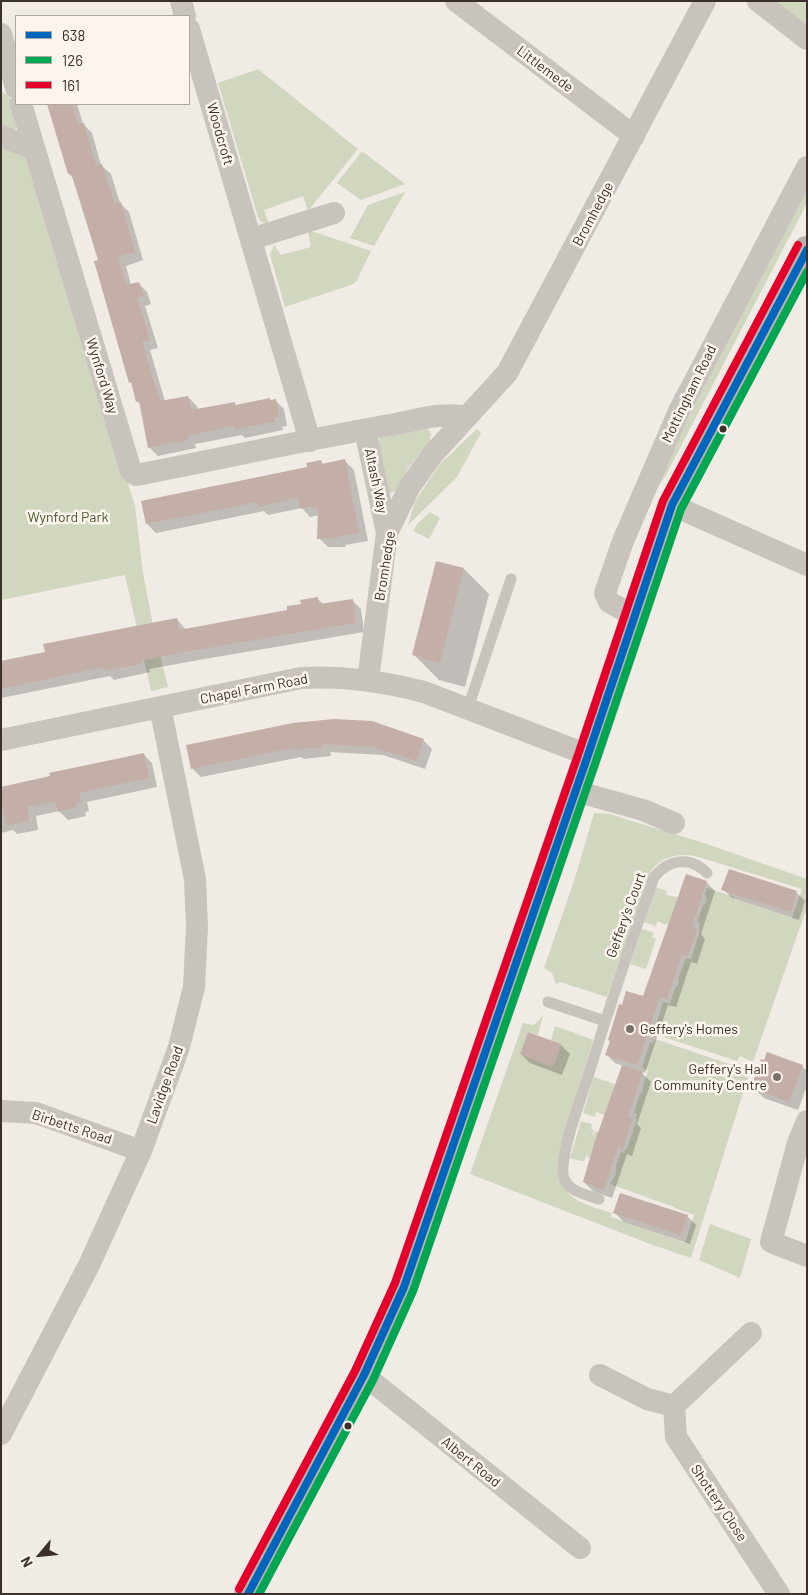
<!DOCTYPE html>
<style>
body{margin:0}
#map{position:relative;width:808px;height:1595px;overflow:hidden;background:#f0ebe5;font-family:Barlow,sans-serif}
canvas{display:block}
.frame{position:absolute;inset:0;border:2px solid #3b302b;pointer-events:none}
.legend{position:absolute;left:15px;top:15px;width:175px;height:90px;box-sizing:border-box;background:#fbf5ee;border:1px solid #aea6a0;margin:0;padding:6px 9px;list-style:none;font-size:15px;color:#3b302b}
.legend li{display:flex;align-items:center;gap:10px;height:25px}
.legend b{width:25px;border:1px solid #aea6a0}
.north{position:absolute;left:15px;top:1530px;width:50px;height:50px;-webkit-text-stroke:4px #fbf5ee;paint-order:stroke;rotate:242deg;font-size:14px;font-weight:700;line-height:20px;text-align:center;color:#3b302b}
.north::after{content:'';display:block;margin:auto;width:18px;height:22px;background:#3b302b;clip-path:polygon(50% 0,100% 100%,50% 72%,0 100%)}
</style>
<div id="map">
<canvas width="808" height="1595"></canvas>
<div class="frame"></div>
<ul class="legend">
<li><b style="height:6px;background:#0065bd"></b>638</li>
<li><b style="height:6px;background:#00a651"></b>126</li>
<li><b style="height:6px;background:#e4002b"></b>161</li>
</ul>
<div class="north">N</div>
</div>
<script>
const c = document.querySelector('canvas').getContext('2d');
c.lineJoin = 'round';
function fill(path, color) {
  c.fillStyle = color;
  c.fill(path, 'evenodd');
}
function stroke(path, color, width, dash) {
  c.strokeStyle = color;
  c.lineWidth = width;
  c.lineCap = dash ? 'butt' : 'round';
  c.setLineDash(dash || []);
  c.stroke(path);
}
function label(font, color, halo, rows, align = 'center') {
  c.font = font + ' Barlow,sans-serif';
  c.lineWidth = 5;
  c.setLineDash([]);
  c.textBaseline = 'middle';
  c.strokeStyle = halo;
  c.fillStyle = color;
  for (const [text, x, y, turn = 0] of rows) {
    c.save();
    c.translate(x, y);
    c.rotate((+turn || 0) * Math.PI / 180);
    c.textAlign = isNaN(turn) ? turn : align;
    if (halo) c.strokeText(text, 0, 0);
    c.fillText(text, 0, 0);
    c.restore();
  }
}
fill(new Path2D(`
 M775,1H807V25Z
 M258,69L358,149L308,211L303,196L264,210L269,224L260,221L258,217L218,83Z
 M1,92C14,94 21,120 15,130L1,131Z
 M1,148L27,156L135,506L143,573L154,630L168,687L151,691L125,575L1,600Z
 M362,151L405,184L361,200L337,183Z
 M807,188V203L666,475L657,488H653L747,300Z
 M405,192L374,246L350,238L368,205Z
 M308,230L371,251L356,282L351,285L285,307L270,255L274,245L281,255L311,247Z
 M427,427L431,434L430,441L408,468L397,490L391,493L385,492L376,448L379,439L385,432Z
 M477,429L481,433L457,477L408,525L414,503L440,464Z
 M430,512L440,518L429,539L413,531L417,524Z
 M594,813L609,814L701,842L807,879V907L753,1062L740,1056L737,1061L657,1035L659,1030L655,1029L663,1002L670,1004L675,988L679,984L678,979L686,958L691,959L700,930L699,929L700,923L697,922L703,906L707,901L705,893L707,888L735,897L734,899L792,918L802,889L695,856C677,853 659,857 649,874L607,997L560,982L557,984L555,982L552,973L544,968L575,878Z
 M655,887L667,891L666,895L678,897L669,924H663L658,921L656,926L644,922Z
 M642,929L654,933L652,937L656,939L646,969L630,964Z
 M543,1016L538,1035L528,1032L520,1054L553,1067L561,1044L551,1040L555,1026L593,1040L579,1087L561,1182C571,1203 591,1206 612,1213L611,1217L685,1243L694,1215L675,1208L673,1206L668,1205L610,1184L616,1174V1166L621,1152L624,1153L625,1149H627L637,1119L635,1118L637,1114L634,1113L639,1096L643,1091V1085L648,1071L642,1068L650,1042L653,1043L655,1039L735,1066L734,1072L748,1077L691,1258L650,1244L470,1174L523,1023L534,1025Z
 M594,1077L614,1084L615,1087L605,1115L596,1112L595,1117L583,1113Z
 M581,1121L592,1124L591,1129L594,1130L592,1137L596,1131L599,1132L591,1158L587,1157L588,1152L584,1161H581L570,1158Z
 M710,1224L751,1239L740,1278L699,1260Z`), '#d1d6bf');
fill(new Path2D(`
 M48,104H77L83,124L92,133L101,165L111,174L120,203L129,212L143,260L126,266L131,285L138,283L147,292L151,304L145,306L158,348L150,350L165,401L188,397L197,406L198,410L234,403L237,406L275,400L284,409L287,426L282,427L283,430L245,438L242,435L195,444L196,448L158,456L149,447L141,405L137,401L133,384L130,382L99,261L74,179L69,174Z
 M321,461L324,465L345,461L354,470L368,541L345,545L346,547H328L319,538V515L310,517L302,508L268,515L264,511L156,533L147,524L143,502L308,468Z
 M464,569L489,594L465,687L439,680L414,655Z
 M317,598L323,604L352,600L361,609L364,632L193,661L149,669L150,672L114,680L110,676L1,698V662L47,653L177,619L186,630L289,611Z
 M423,740L432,749L425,769L383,755L330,752L331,756L304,759L301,757L201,777L192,768L187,746Z
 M143,754L152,763L157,787L87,802L89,811L85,812L86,816L68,820L59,811L36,816L38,830L17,834L13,830L1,833V789Z
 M706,882L715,891L701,934L705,939L697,964L691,962L676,1007L668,1005L645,1073L640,1071L651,1082L637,1124L641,1128L632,1156L627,1154L612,1198L593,1191L584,1182L623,1066L615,1063L606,1054L644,998Z
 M723,889L796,892L805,901L799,920L732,898Z
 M529,1034L561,1045L570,1054L562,1075L530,1063L521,1054Z
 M802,1066L807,1071V1086L798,1110L764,1098L755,1089Z
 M615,1213L687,1216L696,1225L690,1244L624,1222Z`), '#0003');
fill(new Path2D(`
 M47,104H72L78,125L84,123L96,165L102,164L115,203L121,202L135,252L118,257L126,285L139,282L144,296L137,298L150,340L142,342L160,401L188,396L191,410L235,402V405L270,398V400L276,399L279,417L274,418L275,422L235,429L234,426L187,436L188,440L148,448L139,401L136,402L131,382L129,383L94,261L98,260L91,237L71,173L68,174Z
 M345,459L359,533L337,537L338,538L317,539L318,508L312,509V506L300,509L298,498L258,507L257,502L146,524L141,501L307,467L306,463L321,460L322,464Z
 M436,561L464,568L440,663L412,655Z
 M318,597L319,604L353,599L356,623L184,652L141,661L142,664L104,671L103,667L1,689V661L45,652L43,644L177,618L179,630L287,610V606L301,604L300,600Z
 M334,719L372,721L424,739L416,761L373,747L322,744L323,747L293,750V748L191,769L186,745L293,723Z
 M144,753L149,778L79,793L81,802L76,803L77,807L58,812L55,801L28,807L29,821L7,826L1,802V787L50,776L49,773Z
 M729,869L797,891L791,912L721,890Z
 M686,874L707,881L692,926L697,929L688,956L682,954L667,999L660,997L637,1065L605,1055L610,1041L608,1040L619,1004L622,1005L626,991L643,996Z
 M528,1032L561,1044L553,1067L520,1054Z
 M767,1052L803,1065L789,1102L754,1089L756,1083L753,1082L761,1059L764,1060Z
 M622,1065L643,1072L628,1116L633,1118L623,1148L618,1146L604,1190L583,1182L594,1144Z
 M620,1193L688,1215L681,1235L613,1213Z`), '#c3afa7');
stroke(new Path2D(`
 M468,708L511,579
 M548,1002L605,1021
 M599,1199C587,1195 569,1192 564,1178C558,1160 579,1103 586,1083C607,1014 630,945 654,877C668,860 690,855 707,873`), '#c9c3be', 11);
stroke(new Path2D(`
 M181,1L185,16
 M456,1L634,136
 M758,1L807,39
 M189,29L310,441
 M1,34L16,88
 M21,104L131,471L136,475C218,459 301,441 384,426C410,422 441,411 467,417
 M1,136L34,149
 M251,239L334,213
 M365,430L387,533
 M672,505L807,565
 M634,616L609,602L605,593L623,541L679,411L807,167
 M368,680L387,533L410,486L433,454L507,373L705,1
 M1,740L301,678C345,676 381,681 424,692L588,755
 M575,791L643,810L674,823
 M1,1111L36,1113L141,1151
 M807,1121L798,1143L771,1242L807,1256
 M751,1333L674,1406L676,1437L779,1594
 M364,1375L580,1548
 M600,1375L647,1399L674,1406
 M1,1434L89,1265L141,1151L179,1047L194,987L197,927L195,879L160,707`), '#c9c3be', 22);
stroke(new Path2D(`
 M248,1594L364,1375L404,1287L588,755L672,505L807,250`), '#b8b1ad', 28);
stroke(new Path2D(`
 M248,1594L364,1375L404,1287L588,755L672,505L807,250`), '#0065bd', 8);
stroke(new Path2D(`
 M259,1594L373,1380L413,1291L597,758L681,509L807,272`), '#00a651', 8);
stroke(new Path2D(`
 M239,1589L355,1371L395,1283L579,752L663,501L798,245`), '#e4002b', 8);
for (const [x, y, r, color] of [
 [723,429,4.5,"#3b302b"],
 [630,1029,5,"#7a716c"],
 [777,1077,5,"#7a716c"],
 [348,1426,4.5,"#3b302b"]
]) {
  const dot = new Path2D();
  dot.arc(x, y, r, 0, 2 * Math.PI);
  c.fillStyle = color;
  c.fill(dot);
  stroke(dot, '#fbf5ee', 2);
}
label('14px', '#3b302b', '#fbf5ee', [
 ["Littlemede",545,69,37],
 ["Woodcroft",220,134,74],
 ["Bromhedge",593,214,-62],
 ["Wynford Way",102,376,73],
 ["Mottingham Road",689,394,-64],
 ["Altash Way",376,481,78],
 ["Bromhedge",385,566,-81],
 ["Chapel Farm Road",254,689,-11],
 ["Geffery's Court",626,915,-70],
 ["Lavidge Road",165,1085,-70],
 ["Birbetts Road",72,1127,18],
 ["Albert Road",471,1462,39],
 ["Shottery Close",719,1503,56]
]);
label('14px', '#4a5a2e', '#fbf5ee', [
 ["Wynford Park",68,517]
]);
label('14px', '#3b302b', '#fbf5ee', [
 ["Geffery's Homes",640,1029],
 ["Geffery's Hall",767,1069,"right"],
 ["Community Centre",767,1085,"right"]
], 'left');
</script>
